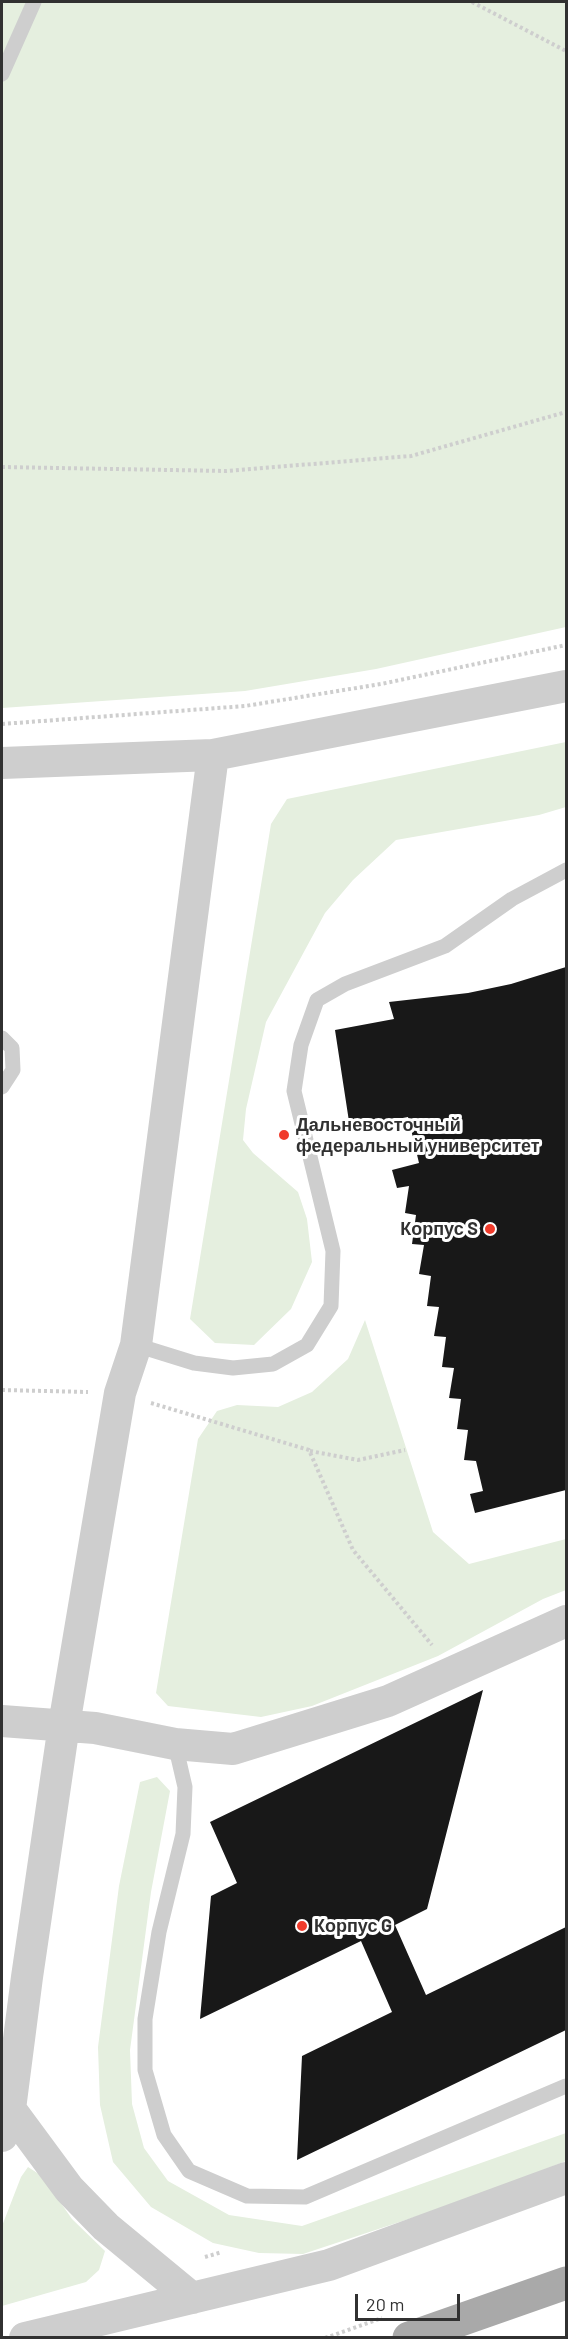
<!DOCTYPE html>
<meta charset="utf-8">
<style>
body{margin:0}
#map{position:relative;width:568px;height:2339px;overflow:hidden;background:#fff;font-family:Barlow,sans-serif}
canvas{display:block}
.frame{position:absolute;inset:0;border:3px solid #313131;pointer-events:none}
.scale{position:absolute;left:355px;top:2294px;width:105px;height:27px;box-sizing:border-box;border:3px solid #313131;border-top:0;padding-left:8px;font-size:18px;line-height:21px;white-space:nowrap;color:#313131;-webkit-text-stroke:4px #fff;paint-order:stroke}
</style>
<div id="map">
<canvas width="568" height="2339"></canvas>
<div class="frame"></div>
<div class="scale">20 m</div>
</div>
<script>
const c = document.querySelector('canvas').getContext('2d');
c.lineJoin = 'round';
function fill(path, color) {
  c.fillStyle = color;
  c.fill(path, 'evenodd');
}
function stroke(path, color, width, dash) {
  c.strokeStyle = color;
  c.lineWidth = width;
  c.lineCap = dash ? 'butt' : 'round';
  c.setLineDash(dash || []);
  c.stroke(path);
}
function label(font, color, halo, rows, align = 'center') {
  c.font = font + ' Barlow,sans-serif';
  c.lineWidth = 6;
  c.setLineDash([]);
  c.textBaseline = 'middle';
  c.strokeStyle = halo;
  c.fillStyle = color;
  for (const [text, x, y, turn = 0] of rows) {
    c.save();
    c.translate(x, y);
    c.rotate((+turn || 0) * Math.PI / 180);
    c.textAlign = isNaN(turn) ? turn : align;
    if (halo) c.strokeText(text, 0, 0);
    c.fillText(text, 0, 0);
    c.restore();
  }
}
fill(new Path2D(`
 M2,2H566V627L376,669L245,691L2,708Z
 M566,742V807L539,815L396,840L353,880L325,913L266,1022L246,1109L243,1140L253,1153L298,1192L307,1219L312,1262L291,1309L254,1345L215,1343L190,1319L271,824L287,799Z
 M365,1320L433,1532L469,1564L566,1539V1590L543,1599L438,1656L312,1706L261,1717L168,1706L156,1693L198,1439L217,1411L237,1405L278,1407L312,1392L348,1359Z
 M157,1777L170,1791L151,1892L130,2050L132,2104L144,2148L168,2181L229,2215L302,2226L566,2133V2161L466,2200L303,2254L259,2253L213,2243L151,2207L113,2162L100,2105L98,2047L119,1886L140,1782Z
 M28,2167L42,2176L72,2219L105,2251L99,2270L86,2282L2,2306V2226L21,2177Z`), '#e5efdf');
fill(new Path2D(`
 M566,967V1490L475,1513L470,1494L483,1491L476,1461L464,1460L468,1430L457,1429L461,1399L449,1398L454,1368L442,1367L446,1337L434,1336L439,1307L427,1306L431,1276L419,1274L424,1245L412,1244L416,1215L405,1213L409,1186L397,1188L392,1170L419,1163L408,1117L350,1128L335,1030L394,1019L389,1002L468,993L511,984Z
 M483,1690L427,1909L395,1925L426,1995L566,1927V2030L297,2160L302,2056L392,2012L361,1941L200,2019L211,1896L237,1883L210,1822Z`), '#181818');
stroke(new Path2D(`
 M472,2L566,51
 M2,467L226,471L411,456L566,412
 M2,724L245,706L381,684L566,645
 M2,1390L88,1392
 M151,1403L309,1450L353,1550L432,1645
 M310,1451L358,1460L405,1450
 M205,2257L222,2252
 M325,2338L382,2318`), '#cecece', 4, [3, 3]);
stroke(new Path2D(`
 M2,74L34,2
 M2,1038L12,1048L13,1070L2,1087
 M136,1345L194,1363L233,1368L273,1364L307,1345L331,1306L333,1251L294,1091L301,1045L317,1000L345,984L445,946L512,899L566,870
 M175,1744L185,1787L183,1834L159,1932L145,2019V2070L164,2135L189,2171L247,2196L305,2197L566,2086`), '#cecece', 15);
stroke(new Path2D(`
 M2,763L213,755L566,686
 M2,1721L95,1728L175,1744L233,1749L388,1701L566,1621
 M10,2109L69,2189L106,2227L192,2298
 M2,2136L10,2109L27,1977L64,1725L120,1393L136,1345L213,755
 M25,2338L329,2265L566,2178`), '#cecece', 32);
stroke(new Path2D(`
 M409,2338L566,2283`), '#a9a9a9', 33);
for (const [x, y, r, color] of [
 [284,1135,6,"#f03b2b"],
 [490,1229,6,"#f03b2b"],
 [302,1926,6,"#f03b2b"]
]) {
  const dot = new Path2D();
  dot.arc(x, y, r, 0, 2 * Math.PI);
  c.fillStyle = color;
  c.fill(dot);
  stroke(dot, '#fff', 2);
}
label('bold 18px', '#313131', '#fff', [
 ["Дальневосточный",296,1125],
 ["федеральный университет",296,1146],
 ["Корпус S",478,1229,"right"],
 ["Корпус G",314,1926]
], 'left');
</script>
